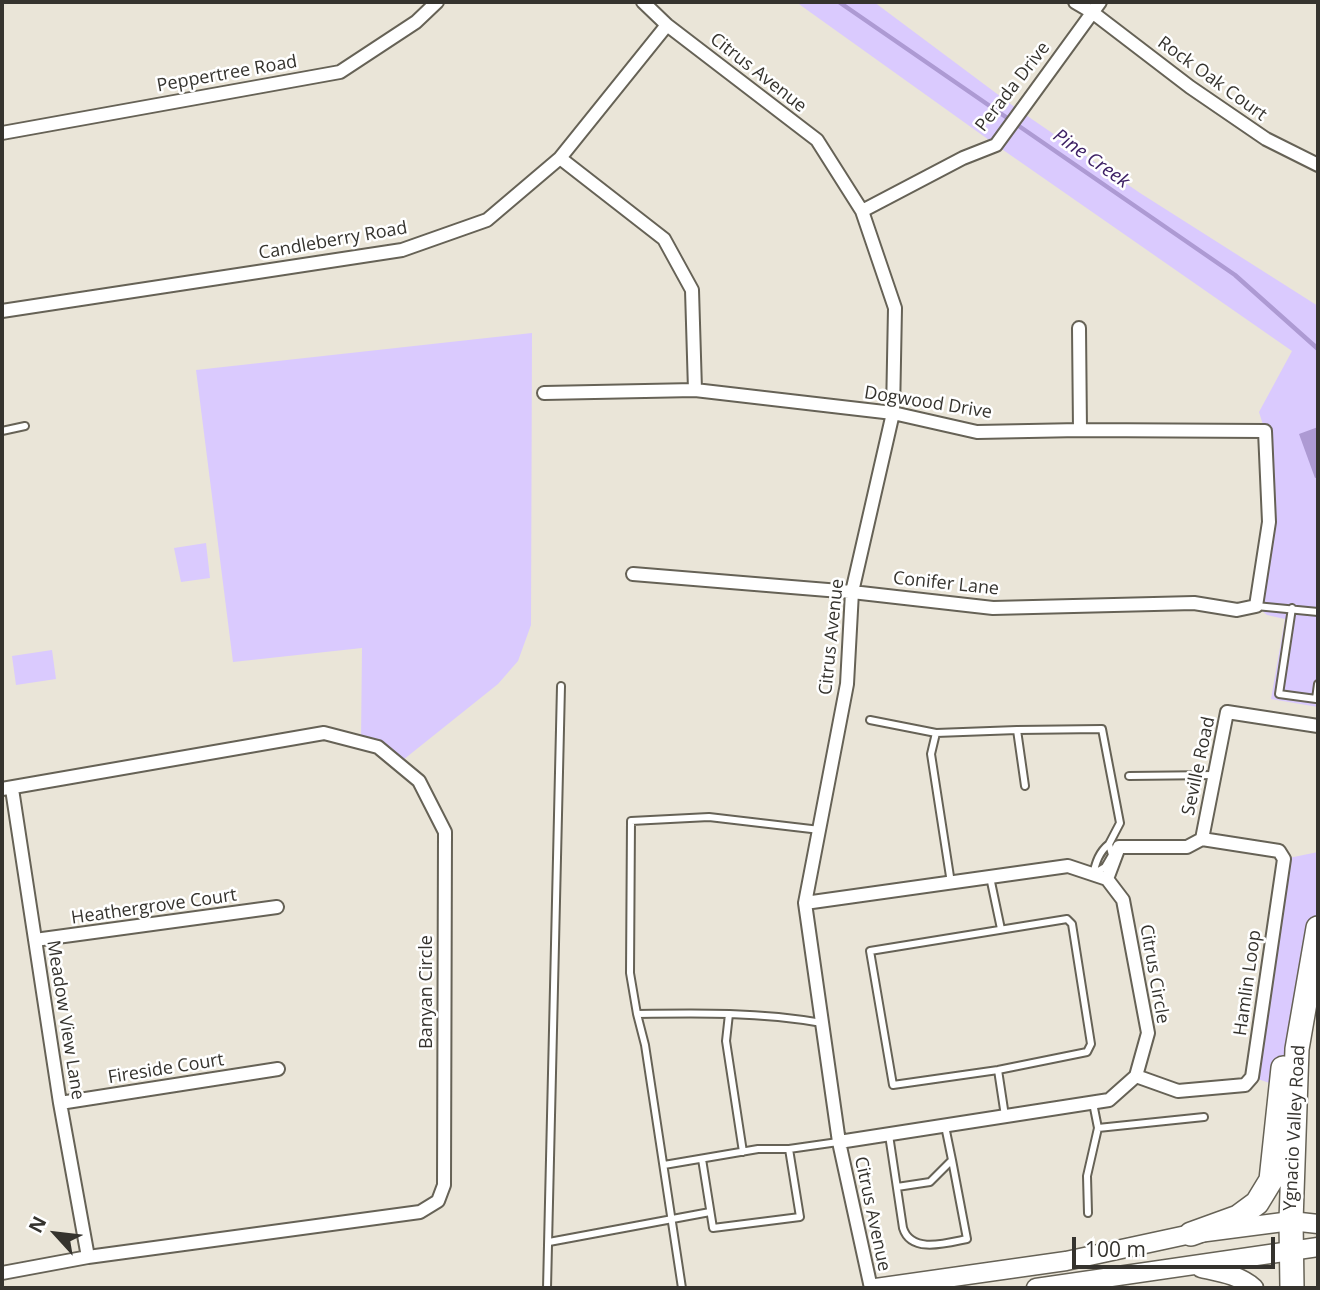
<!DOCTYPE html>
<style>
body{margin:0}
#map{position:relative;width:1320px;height:1290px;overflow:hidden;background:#eae5d8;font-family:"Open Sans",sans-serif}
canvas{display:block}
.frame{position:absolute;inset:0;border:4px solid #35332e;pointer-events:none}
.north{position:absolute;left:21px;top:1199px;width:70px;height:70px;-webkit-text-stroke:5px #fff;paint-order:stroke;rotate:297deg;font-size:19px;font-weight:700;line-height:28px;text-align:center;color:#35332e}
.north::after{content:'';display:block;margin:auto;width:24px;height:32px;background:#35332e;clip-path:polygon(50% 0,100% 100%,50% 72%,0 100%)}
.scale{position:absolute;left:1072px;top:1237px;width:203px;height:32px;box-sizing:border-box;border:4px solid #35332e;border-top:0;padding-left:9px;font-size:21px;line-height:24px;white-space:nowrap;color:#35332e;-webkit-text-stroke:5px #fff;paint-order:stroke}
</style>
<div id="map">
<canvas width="1320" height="1290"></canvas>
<div class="frame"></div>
<div class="north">N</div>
<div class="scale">100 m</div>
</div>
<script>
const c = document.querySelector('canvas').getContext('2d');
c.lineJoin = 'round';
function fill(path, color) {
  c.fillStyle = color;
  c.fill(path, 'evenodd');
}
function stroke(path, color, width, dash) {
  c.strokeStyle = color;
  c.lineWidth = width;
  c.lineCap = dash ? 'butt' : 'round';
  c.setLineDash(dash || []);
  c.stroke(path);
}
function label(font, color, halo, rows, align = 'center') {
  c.font = font + ' "Open Sans",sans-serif';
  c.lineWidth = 5;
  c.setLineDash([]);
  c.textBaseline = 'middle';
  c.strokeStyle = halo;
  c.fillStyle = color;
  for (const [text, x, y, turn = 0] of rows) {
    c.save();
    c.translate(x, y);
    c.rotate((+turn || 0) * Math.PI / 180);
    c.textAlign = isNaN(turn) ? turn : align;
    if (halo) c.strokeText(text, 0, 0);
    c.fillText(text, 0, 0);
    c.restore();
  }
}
fill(new Path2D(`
 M796,2H874L1020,111L1140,193L1318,306V707L1271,699L1285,619L1267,615L1256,606L1269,522L1265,431L1259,412L1292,351L996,145Z
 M532,333L531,625L518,661L498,684L398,764L361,742L362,648L233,662L196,370Z
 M206,543L210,578L181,582L174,548Z
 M52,650L56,679L16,685L12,656Z
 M1318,852V928L1304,1011L1287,1039L1281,1087L1252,1077L1284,859Z`), '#dacafe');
fill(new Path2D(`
 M1318,427V477L1315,478L1299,434Z`), '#ad9ad3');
stroke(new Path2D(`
 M839,2L1235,275L1318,349`), '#ad9ad3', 4.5);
const lane = new Path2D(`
 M2,431L25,426
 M1256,606L1318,612
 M1292,608L1279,694L1316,699L1318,684
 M870,720L936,733L1017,730L1025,786
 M1017,730L1102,729L1120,823L1109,844
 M936,733L931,754L951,883
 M1129,776L1215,775
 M1109,844L1112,855L1105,867L1093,874C1096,862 1099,852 1109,844Z
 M990,877L1001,929
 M1067,919L1072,924L1091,1044L1087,1052L998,1070L893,1085L870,951Z
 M637,1014C699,1013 760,1012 822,1023
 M729,1014L726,1041L743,1152
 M998,1070L1005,1116
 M1098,1128L1204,1117
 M889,1135L903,1228C911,1254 947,1243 967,1239L952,1160
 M702,1159L713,1228L800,1217L789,1149
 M664,1165L758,1149H789L838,1142
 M897,1187L930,1182L952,1160L945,1126
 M1088,1213L1087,1176L1098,1128L1093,1103
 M549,1242L710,1212
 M547,1288L561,686
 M682,1288L645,1045L637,1014L630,973L631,821L709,817L820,830`);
const street = new Path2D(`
 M643,2L667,25L817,140L862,211L895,308L893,413L852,592L847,684L805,903L839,1142L871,1288
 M1075,2L1092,12L1190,87L1266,139L1318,165
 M2,133L340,72L416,22L437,2
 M560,158L664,239L692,290L695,390
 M862,211L963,158L996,145L1100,2
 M2,311L402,250L487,220L560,158L667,25
 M1079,328L1080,430
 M544,393L695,390L893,413L977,432L1080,430L1265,431L1269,522L1256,606L1237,610L1194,603L993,608L852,592L633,574
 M2,789L324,733L378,747L419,781L445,832L444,1185L438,1201L420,1212L88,1257L2,1273
 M12,789L60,1103L88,1257
 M1107,879L1119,847H1187L1202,839L1227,712L1318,726
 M805,903L1068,866L1107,879L1123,900L1148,1033L1136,1076L1109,1100L839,1142
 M35,940L277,907
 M1136,1076L1178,1091L1245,1085L1252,1077L1284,859L1279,851L1202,839
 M60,1103L278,1069`);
const secondary = new Path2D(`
 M1201,1268C1219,1272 1240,1275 1254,1288
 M876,1288L1066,1261L1191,1234L1291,1221L1318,1224
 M1036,1288L1318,1247`);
const highway = new Path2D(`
 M1191,1234L1238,1217L1257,1203L1271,1180L1283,1068
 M1292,1288L1291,1221L1297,1049L1318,928`);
stroke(lane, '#666256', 10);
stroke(street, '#666256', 16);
stroke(secondary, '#666256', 21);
stroke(highway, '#666256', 26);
stroke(lane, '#fff', 6);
stroke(street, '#fff', 12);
stroke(secondary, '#fff', 18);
stroke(highway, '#fff', 23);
label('18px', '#35332e', '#fff', [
 ["Citrus Avenue",758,73,38],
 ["Peppertree Road",227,74,-10],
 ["Rock Oak Court",1212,79,36],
 ["Perada Drive",1013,87,-52],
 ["Candleberry Road",333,241,-10],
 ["Dogwood Drive",928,403,9],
 ["Conifer Lane",946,584,6],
 ["Citrus Avenue",832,637,-84],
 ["Seville Road",1199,766,-78],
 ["Heathergrove Court",154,907,-8],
 ["Citrus Circle",1154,974,80],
 ["Hamlin Loop",1248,983,-82],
 ["Banyan Circle",427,992,-90],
 ["Meadow View Lane",65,1020,81],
 ["Fireside Court",166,1069,-9],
 ["Ygnacio Valley Road",1295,1128,-87],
 ["Citrus Avenue",872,1214,78]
]);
label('italic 19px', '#3e2165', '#fff', [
 ["Pine Creek",1091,159,35]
]);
</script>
